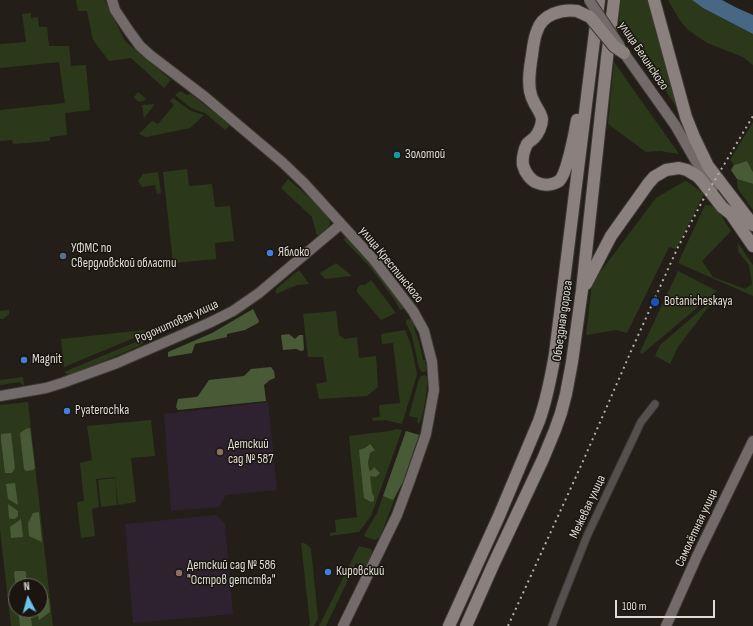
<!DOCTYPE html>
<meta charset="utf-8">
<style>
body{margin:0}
#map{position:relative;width:753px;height:626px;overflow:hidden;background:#231f18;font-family:"Sofia Sans Condensed",sans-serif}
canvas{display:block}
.north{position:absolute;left:8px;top:578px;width:40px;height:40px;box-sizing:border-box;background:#1a160f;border:1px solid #68655f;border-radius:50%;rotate:354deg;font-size:11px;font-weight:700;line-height:16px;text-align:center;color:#dedcd6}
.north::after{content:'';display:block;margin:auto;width:14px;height:18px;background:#6ac3f1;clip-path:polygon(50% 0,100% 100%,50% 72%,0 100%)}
.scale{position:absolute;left:615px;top:600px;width:100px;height:18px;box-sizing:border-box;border:2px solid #dedcd6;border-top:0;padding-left:5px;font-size:12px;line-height:14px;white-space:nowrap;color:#dedcd6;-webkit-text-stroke:3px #1a160f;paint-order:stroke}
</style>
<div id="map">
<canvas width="753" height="626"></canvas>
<div class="north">N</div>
<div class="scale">100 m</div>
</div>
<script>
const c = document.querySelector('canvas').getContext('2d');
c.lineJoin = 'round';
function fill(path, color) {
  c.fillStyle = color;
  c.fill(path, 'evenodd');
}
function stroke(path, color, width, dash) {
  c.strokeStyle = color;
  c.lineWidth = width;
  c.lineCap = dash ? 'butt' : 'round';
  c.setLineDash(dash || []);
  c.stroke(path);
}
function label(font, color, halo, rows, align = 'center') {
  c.font = font + ' "Sofia Sans Condensed",sans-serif';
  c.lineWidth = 3;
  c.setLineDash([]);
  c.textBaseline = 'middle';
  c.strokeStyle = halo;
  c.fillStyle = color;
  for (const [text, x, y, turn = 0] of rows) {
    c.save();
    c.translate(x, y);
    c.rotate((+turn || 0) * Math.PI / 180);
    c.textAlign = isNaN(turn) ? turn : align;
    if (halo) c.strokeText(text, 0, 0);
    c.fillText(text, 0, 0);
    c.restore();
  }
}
fill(new Path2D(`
 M268,402L277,490L226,495L219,507L171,511L164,414Z
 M216,515L225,524L233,614L133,623L125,524Z`), '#2e2230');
fill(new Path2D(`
 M76,0H105L107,5L125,41L171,80L164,88L131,58L109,61L93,40L87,11H78Z
 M621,0H649L679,111L619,20Z
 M668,0H692L703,8L753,34V65L743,57L707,43L688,30L679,19Z
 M31,13V18L38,17L39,27H47L49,46H69L71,66L86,65L90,110L65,113L67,135L50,137V141L13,144L12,140L0,141V110L65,103L59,62L0,68V44L26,42L22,14Z
 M614,62L679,154L660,151L646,152L608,124Z
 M180,91L187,95L191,94L230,125L225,130L205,113L191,108L175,95Z
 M138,92L146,99L143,101L139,102L134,97Z
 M173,98L191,111L204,115L190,128L146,137L139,134L152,121L158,124L174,105L170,101Z
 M155,104L144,118L142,105Z
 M753,122V172L747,161L734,165L730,160Z
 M187,169L189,186L212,184L215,207L230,206L234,241L215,243L216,259L173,263L163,172Z
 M158,172L161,193L157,194L155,185L142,187L138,181L143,174Z
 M288,179C296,186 330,214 330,223C330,228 321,233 317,236L312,217L281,188Z
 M737,179L753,184V210L738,189Z
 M685,181L688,182L704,194L676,249L669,247L627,333L616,330L586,335L592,283L656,198Z
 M705,205L715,206L731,231L702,261L713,277L745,289L752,284L749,265L738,251V243L753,265V296L678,263Z
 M347,238L351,239L374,266L406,308L400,310L394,299L370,267L343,239Z
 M336,263L352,276L325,279L320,273Z
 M299,270L309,284L297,285L276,294V289Z
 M678,271L717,291L642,354L640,352Z
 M371,280L396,313L381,320L357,292V289L360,285H365Z
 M716,297L678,347L670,364L655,356L660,345Z
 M9,310V314L3,319H0V311Z
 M336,311L339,335L345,339L357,337L359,358L376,356L378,387L367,396L319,399L316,384L327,382L323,357H308L303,314Z
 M409,319L412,320L415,325L414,326V328L419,342L423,360H425L426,369L425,372H422L419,368L412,336L406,323V320Z
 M145,330L146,333L64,367L61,339Z
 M405,330L411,345L417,374L402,424L385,420L373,421L372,418L380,417L379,405L400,403L393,343L382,344L381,334Z
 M143,339V343L139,346L72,375L67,374L64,372Z
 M425,375L427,377C428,387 424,415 419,424L417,422L418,418L409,416L419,379L421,376Z
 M23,377L24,387L20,382L0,385V380Z
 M28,402L53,626H11L0,530V405ZM16,586H40V610H16Z
 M151,420L155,456L131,458L136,502L118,505L115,477L96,479L99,507L92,509L95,536L81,538L77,502L84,501L80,463L92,460L87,426Z
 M396,429L402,430L371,516L359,532L330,536V533L336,532L335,520L357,517L349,436L390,431Z
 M406,431L419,435L380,537L375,540L366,537L364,535L377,513Z
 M115,478L117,505L101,507L98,480Z
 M301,543C306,543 308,545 311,549L318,618L314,626H309L310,624Z
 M359,546L371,549L372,553L366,567L356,563L326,626H319Z`), '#2b391a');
fill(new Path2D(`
 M747,161L753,172V184L737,179L731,170L734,165Z
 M253,309L259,321L258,323L245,330L227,334V337L195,344L192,353L168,357V352L212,333Z
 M289,334L295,339L299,335H303L304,350L301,351L296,349L283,350L281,335Z
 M271,367L274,371L275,378L270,380L264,385L266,401L178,410L176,407L178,399L196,397L198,396L209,380L244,376L251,369Z
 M30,428L35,468L33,470L26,471L24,469L20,433L26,429Z
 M406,431L419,435L403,482L393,500L383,496Z
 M11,433L15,468L12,473H5L1,440V434Z
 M370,444L375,450L370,453L368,462L369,470L371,471L374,467L380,473L376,477L370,476L372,493L374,496V501L371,502L364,498L359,450L365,448Z
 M15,483L18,505L8,499L6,484Z
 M8,504L18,511V516C16,519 13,520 9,518Z
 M39,512L42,542L29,536L28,523L33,513Z
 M21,519L23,537L11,538L10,527Z
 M15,571H24L26,572L27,586H16V589L14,573Z
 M40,594L49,599L50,612L39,620L37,610H40Z
 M18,610H30L32,626H20Z`), '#495a36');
fill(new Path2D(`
 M692,0H722L737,8L753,15V34L703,8Z`), '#476784');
const street = new Path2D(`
 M552,626L559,607L587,536L641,422L655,404`);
const secondary = new Path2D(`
 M112,0L115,10L129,31L140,46L150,55L205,97L282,162L304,183L374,260L413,311L424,331L432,362L434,390L426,434L410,480L397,515L343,626
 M624,53L675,125L694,158L713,188
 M0,396L46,388L62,383L117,363L209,323L233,311L259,293L341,224
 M666,626L698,554L753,441`);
const primary = new Path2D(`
 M654,0L686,117L694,137L708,166L753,225
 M577,120C575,132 567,174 559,181C553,185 544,186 538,183C531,181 525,173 523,165C522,159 524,150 527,144C528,142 531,141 534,138C538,134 542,126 542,119C541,112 535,106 533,100C531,97 531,94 530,91C528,79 530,67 532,55C533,47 534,38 537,31C542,14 562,9 577,11
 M586,284L611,236L648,184L654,177L666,170L679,168L687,170L697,176L701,180L722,207L731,214L753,246
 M449,626L499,516L539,421C547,399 551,377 555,354L599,0
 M466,626L494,563L543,459L555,430L561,413L566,394L572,362L582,290L607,58L614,0`);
stroke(street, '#3d3933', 9);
stroke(secondary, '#3d3933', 12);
stroke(primary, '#3d3933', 14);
stroke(street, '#55504e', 7);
stroke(secondary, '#736b69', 10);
stroke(primary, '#8a807d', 12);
stroke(new Path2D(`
 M508,626L584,459L632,349L678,247L703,200L753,116`), '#b3b1aa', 2, [2, 4]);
const secondaryBridge = new Path2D(`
 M589,0L620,46`);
const primaryBridge = new Path2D(`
 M577,11L590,17L614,46L624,53`);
stroke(secondaryBridge, '#3d3933', 12, []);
stroke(primaryBridge, '#3d3933', 14, []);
stroke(secondaryBridge, '#736b69', 10);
stroke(primaryBridge, '#8a807d', 12);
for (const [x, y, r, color] of [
 [397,155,4,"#0f9aa8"],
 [270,253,4,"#3f7fe0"],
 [63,256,4,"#5c6f8a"],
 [655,302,5,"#1a4fb4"],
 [24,360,4,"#3f7fe0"],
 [67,411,4,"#3f7fe0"],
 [220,452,4,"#8d6e63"],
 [328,572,4,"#3f7fe0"],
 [179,573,4,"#8d6e63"]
]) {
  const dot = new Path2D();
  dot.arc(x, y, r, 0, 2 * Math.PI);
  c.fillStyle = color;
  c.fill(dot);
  stroke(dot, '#1a160f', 1.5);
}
label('13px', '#dedcd6', '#1a160f', [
 ["улица Белинского",643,56,56],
 ["улица Крестинского",391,265,51],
 ["Объездная дорога",563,321,-82],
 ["Родонитовая улица",177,322,-24],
 ["Межевая улица",588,507,-65],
 ["Самолётная улица",697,528,-65]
]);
label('13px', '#dedcd6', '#1a160f', [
 ["Золотой",405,155],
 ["УФМС по",71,249],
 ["Свердловской области",71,264],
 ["Яблоко",278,253],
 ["Botanicheskaya",664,302],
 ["Magnit",32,360],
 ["Pyaterochka",75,411],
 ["Детский",228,445],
 ["сад № 587",228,460],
 ["Детский сад № 586",187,566],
 ["\"Остров детства\"",187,581],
 ["Кировский",336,572]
], 'left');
</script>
